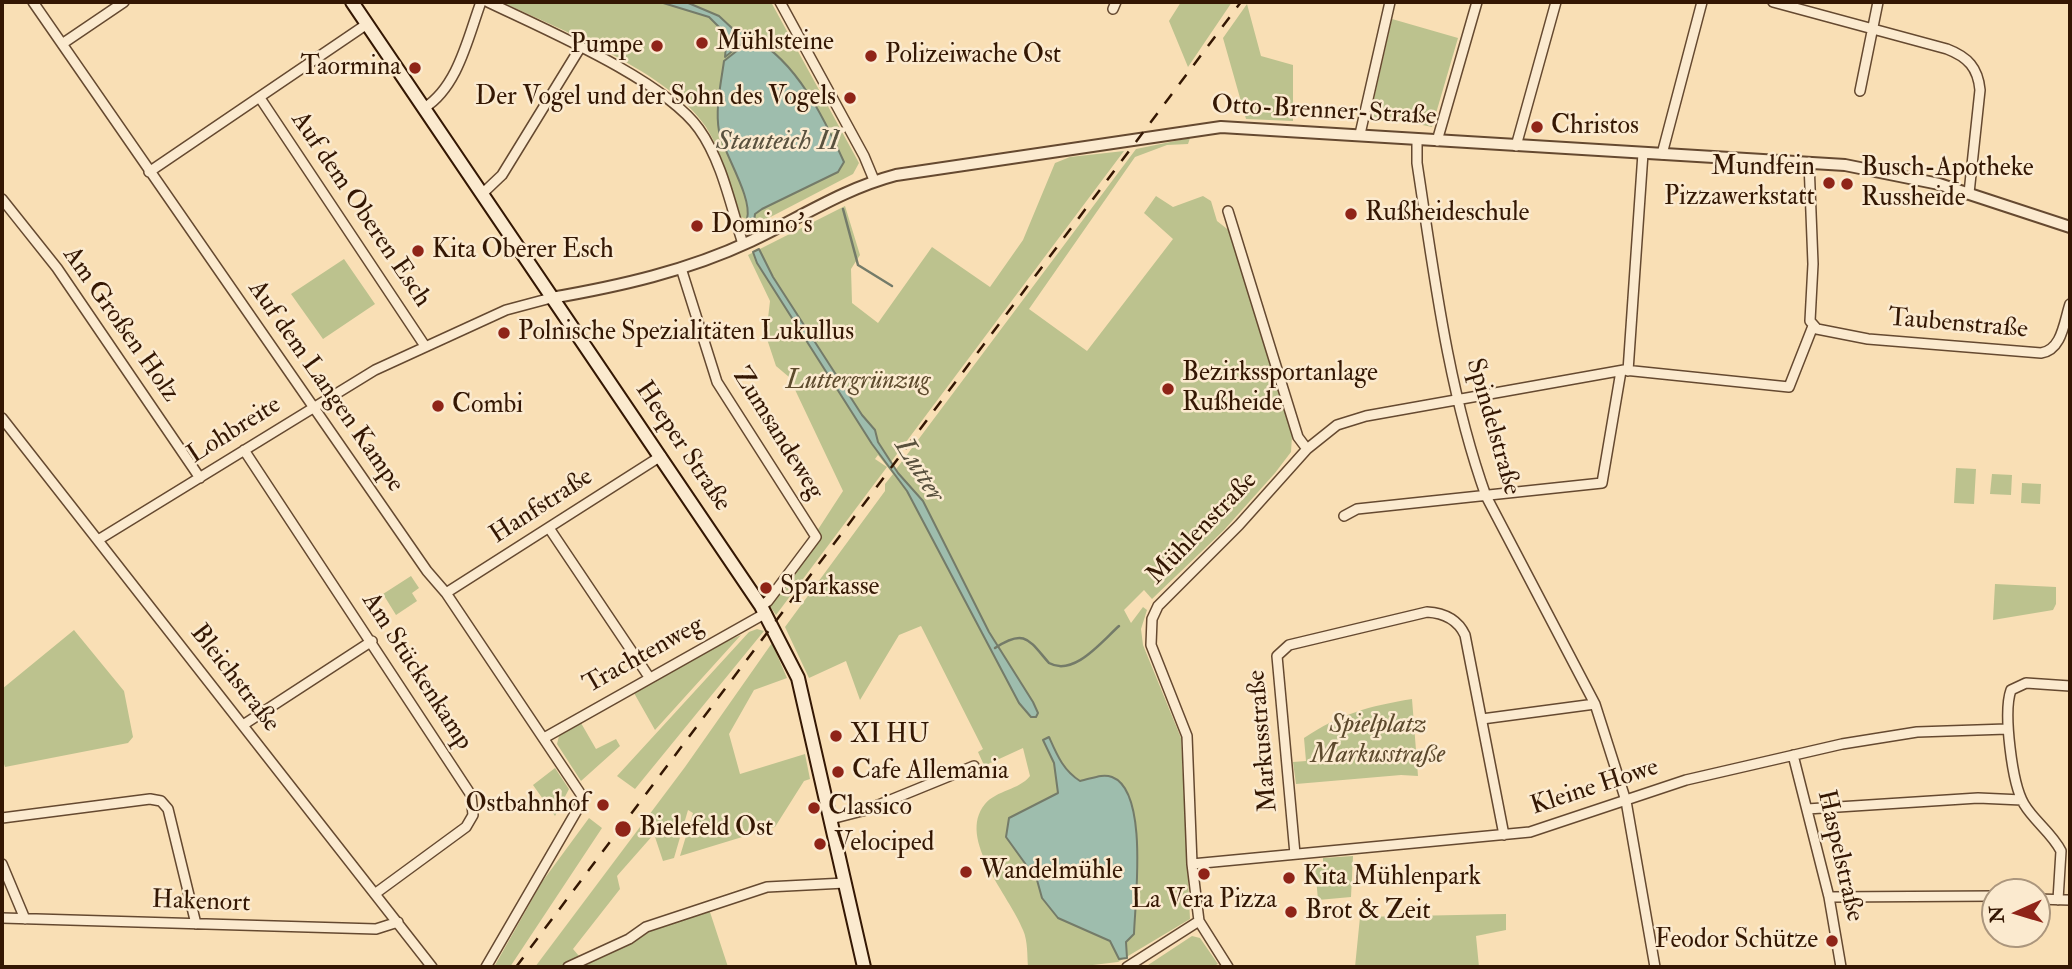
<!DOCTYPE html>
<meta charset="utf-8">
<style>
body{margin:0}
#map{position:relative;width:2072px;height:969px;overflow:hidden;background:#f9dfb5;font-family:"IM FELL Double Pica",serif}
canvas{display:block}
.frame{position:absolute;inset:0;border:4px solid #341703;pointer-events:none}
.north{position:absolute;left:1981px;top:878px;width:70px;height:70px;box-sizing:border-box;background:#fbeacf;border:2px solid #ab967d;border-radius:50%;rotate:266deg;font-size:19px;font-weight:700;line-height:28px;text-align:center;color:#341703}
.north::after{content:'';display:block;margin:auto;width:24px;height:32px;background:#8f2418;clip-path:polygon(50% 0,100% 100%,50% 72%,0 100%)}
</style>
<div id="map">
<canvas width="2072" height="969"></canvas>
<div class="frame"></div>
<div class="north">N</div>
</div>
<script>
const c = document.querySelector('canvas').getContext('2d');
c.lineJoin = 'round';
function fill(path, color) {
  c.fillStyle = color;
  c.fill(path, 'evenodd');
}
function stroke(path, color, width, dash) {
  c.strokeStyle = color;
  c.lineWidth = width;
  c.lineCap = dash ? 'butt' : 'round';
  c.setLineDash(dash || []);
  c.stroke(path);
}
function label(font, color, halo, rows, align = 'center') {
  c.font = font + ' "IM FELL Double Pica",serif';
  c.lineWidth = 5;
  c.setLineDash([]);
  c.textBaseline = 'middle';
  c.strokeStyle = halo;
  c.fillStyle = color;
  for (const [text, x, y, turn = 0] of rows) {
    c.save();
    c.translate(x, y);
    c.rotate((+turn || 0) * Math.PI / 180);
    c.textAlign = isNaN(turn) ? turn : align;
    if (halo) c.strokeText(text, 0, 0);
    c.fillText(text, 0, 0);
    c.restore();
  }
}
fill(new Path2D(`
 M502,2H771L859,163L853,174L759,223L741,217C731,187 723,154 706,127C670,73 561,30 502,2Z
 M1181,2H1232L1188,67L1169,21Z
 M1247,4L1261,56L1293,65V121L1246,119L1223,38Z
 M1392,19L1458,38L1432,127L1403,121H1369Z
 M1190,138L1188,144L1167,145L1135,157L1029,309L1087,351L1173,239L1144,213L1156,196L1173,207L1203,196L1211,201L1217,221L1231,232L1292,436L1291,452L1275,473L1224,530L1152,599L1144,590L1124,610L1131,623L1143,607L1147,610L1141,629L1143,645L1181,738L1190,919L1118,962L1076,967H1028C1027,956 1028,941 1023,930C1010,896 956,839 985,804C997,790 1019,790 1030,776L1023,748L986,765L983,763L978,752L983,749L921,626L899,635L860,700L846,661L809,678L785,627L885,491V484L893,474L878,455L875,459L887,467L776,615L769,605L843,491L789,377L776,366L766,336L770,301L748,255L845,206L860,255L851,269L852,303L878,323L932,247L990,287L1023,240L1055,163L1070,157L1124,151L891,462L883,450L880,452L894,472L1136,149Z
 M344,259L375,304L323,339L291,294Z
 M1956,468L1976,469L1974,504L1954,503Z
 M1992,474L2012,475L2011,495L1990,494Z
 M2022,483L2041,484L2040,504L2021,503Z
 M411,576L419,588L412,593L417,601L396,615L383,594Z
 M1995,584L2056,587V604L2053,610L1993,620Z
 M757,629L764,631L635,789L617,776L749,632Z
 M74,630L124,691L133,737L128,743L5,767L2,758V689Z
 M741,635L655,730L634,693L708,649Z
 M772,643L787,678L754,690L729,734L740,774L805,754L810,779L804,781L775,827L680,856L693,813L688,810L674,858L663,861L654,834L617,876L620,889L573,949L579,956L561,967H535L685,767Z
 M1412,699L1418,776L1401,775L1296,784L1293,762L1306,761L1304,738C1340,714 1369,706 1412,699Z
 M581,723L596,749L616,739L620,746L581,781L557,744L559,736Z
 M555,768L569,789L555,816L533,785Z
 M589,818L602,828L510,967H494L542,882Z
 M1353,856L1351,897L1318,900L1315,866L1323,865V858Z
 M709,909L728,967H574L647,930Z
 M1506,914V930L1476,936L1479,967H1355L1360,917Z
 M1192,936L1200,938L1218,964L1212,967H1145Z`), '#bcc28e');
const water = new Path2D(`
 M660,2H686L719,16L734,30L755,33L725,57L727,35L709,17Z
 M753,38C797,62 824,118 844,162L838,172L762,209L755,214L754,221L747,219C753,198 724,154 719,131C715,109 721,83 724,61Z
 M759,249L773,277L862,415L875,430L878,442L898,473L923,501L989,632L1033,702L1038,713L1036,717H1031L1019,703L907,491L872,444L757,263L753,252Z
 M1049,737C1057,755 1063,770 1080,781C1091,779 1102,773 1112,777C1149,791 1135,901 1134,934L1126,942L1127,958L1119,959L1110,941L1058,918L1042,898L1037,880L1006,837L1009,818L1058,793L1054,763L1043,740Z`);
fill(water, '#9ebdad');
stroke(water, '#747b69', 2);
stroke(new Path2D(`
 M843,209L858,265L892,286
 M995,648C1025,628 1029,640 1049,663C1074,677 1102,641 1119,626`), '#747b69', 2.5);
const minor = new Path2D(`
 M33,2L427,571L446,593L582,796L580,805L486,967
 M488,2C544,29 664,80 699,129C722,161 731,207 743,244
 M780,2L864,156L874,180
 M1773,2L1947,49C1968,57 1978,68 1980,90L1969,193
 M1113,9L1116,2
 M62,44L124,2
 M1860,91L1878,2
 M260,98L425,346
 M424,108C458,87 468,37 481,2
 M1360,134L1390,2
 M1417,139V163C1434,274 1448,390 1486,496L1595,704L1626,801L1655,967
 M1437,141L1477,2
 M1516,146L1556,2
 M1662,154L1702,2
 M1809,162L1813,264L1810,321L1817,329L1868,339L2041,353C2062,350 2064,322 2070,304
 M149,172L367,24
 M482,194L502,175L580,48
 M2,199L57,268L200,478
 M1228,211L1298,437L1307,449
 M681,268L717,382L816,537L768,601L761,606
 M1628,371L1643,153
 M2,418L432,967
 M244,450L471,795L473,815L466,827L376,893
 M1344,516L1357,509L1602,483L1621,371
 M549,528L649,677
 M98,540L375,370L506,310L551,298
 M446,593L661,456
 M1482,719L1595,704
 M243,725L372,641
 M544,738L766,613
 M1793,755L1829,897L1841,967
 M1807,809L1978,798L2022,800
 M2,818L150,799L161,801L168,809L196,924
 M831,819L866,810L974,766
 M1295,854L1277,656L1289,645L1427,612C1444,613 1458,620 1465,635L1504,835
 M2,864L25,919
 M1192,864L1530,832L1686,780L1842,744L1917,732L2007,729
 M1829,897L1995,896
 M2037,899L2070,900
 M2058,900L2061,851C2052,833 2034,821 2024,804C2012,784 2003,712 2011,690L2026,683L2070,686
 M2,918L376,929L398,922
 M568,967L629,939L646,927L767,887L845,883
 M1127,967L1199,921
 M1228,967L1199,921L1192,864L1187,736L1151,645L1152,619L1158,606L1239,525L1307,449L1337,425L1366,416L1624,370L1789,387L1813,326`);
const tertiary = new Path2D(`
 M551,298C620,286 687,271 751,241C800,218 843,189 896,175L1221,127L1845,165L1939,184L2070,227`);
const secondary = new Path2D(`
 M352,2L761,606L798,678L864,967`);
stroke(minor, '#654930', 12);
stroke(tertiary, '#654930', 14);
stroke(secondary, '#341703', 16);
stroke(minor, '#fbeacf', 9);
stroke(tertiary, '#fbeacf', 10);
stroke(secondary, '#fbeacf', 12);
stroke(new Path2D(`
 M516,967L1241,2`), '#341703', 2.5, [12, 12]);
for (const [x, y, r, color] of [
 [702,43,7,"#8f2418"],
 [657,46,7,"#8f2418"],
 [871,56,7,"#8f2418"],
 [415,68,7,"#8f2418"],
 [850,98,7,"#8f2418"],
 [1537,127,7,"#8f2418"],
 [1829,183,7,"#8f2418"],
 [1847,184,7,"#8f2418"],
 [1351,214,7,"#8f2418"],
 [697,226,7,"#8f2418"],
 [418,251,7,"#8f2418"],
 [504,333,7,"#8f2418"],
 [1168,389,7,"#8f2418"],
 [438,406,7,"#8f2418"],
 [766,588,7,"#8f2418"],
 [836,736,7,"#8f2418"],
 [838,772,7,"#8f2418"],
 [603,805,7,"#8f2418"],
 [814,808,7,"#8f2418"],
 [623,829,9,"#8f2418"],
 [820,844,7,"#8f2418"],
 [966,872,7,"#8f2418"],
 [1204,874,7,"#8f2418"],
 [1289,878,7,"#8f2418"],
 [1291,912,7,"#8f2418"],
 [1832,941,7,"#8f2418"]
]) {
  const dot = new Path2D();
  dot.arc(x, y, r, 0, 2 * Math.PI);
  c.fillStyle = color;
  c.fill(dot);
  stroke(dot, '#fbeacf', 2.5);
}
label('26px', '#341703', '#fbeacf', [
 ["Mühlsteine",716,43],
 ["Pumpe",643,46,"right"],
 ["Polizeiwache Ost",885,56],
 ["Taormina",401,68,"right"],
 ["Der Vogel und der Sohn des Vogels",836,98,"right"],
 ["Christos",1551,127],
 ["Mundfein",1815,168,"right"],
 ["Pizzawerkstatt",1815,198,"right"],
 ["Busch-Apotheke",1861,169],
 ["Russheide",1861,199],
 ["Rußheideschule",1365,214],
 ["Domino's",711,226],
 ["Kita Oberer Esch",432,251],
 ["Polnische Spezialitäten Lukullus",518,333],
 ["Bezirkssportanlage",1182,374],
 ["Rußheide",1182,404],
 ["Combi",452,406],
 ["Sparkasse",780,588],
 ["XI HU",850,736],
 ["Cafe Allemania",852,772],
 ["Ostbahnhof",589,805,"right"],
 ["Classico",828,808],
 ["Bielefeld Ost",639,829],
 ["Velociped",834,844],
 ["Wandelmühle",980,872],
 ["Kita Mühlenpark",1303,878],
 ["La Vera Pizza",1204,901,"center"],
 ["Brot & Zeit",1305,912],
 ["Feodor Schütze",1818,941,"right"]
], 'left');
label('26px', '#341703', '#fbeacf', [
 ["Otto-Brenner-Straße",1324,112,3],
 ["Auf dem Oberen Esch",360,210,56],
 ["Am Großen Holz",120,325,55],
 ["Taubenstraße",1958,325,5],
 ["Auf dem Langen Kampe",325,387,55],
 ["Spindelstraße",1492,427,74],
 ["Lohbreite",235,431,-32],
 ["Zumsandeweg",777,434,58],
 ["Heeper Straße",682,447,56],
 ["Hanfstraße",542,507,-33],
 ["Mühlenstraße",1203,529,-46],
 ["Trachtenweg",644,656,-29],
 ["Am Stückenkamp",416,672,57],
 ["Bleichstraße",234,679,52],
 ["Markusstraße",1264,741,-95],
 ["Kleine Howe",1595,788,-18],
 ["Haspelstraße",1839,856,77],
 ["Hakenort",201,903,2]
]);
label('italic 26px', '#5d4a2d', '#fbeacf', [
 ["Luttergrünzug",858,382],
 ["Spielplatz",1378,726],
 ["Markusstraße",1378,756]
]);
label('italic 28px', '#59513e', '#fbeacf', [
 ["Stauteich II",778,143],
 ["Lutter",918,471,58]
]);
</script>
